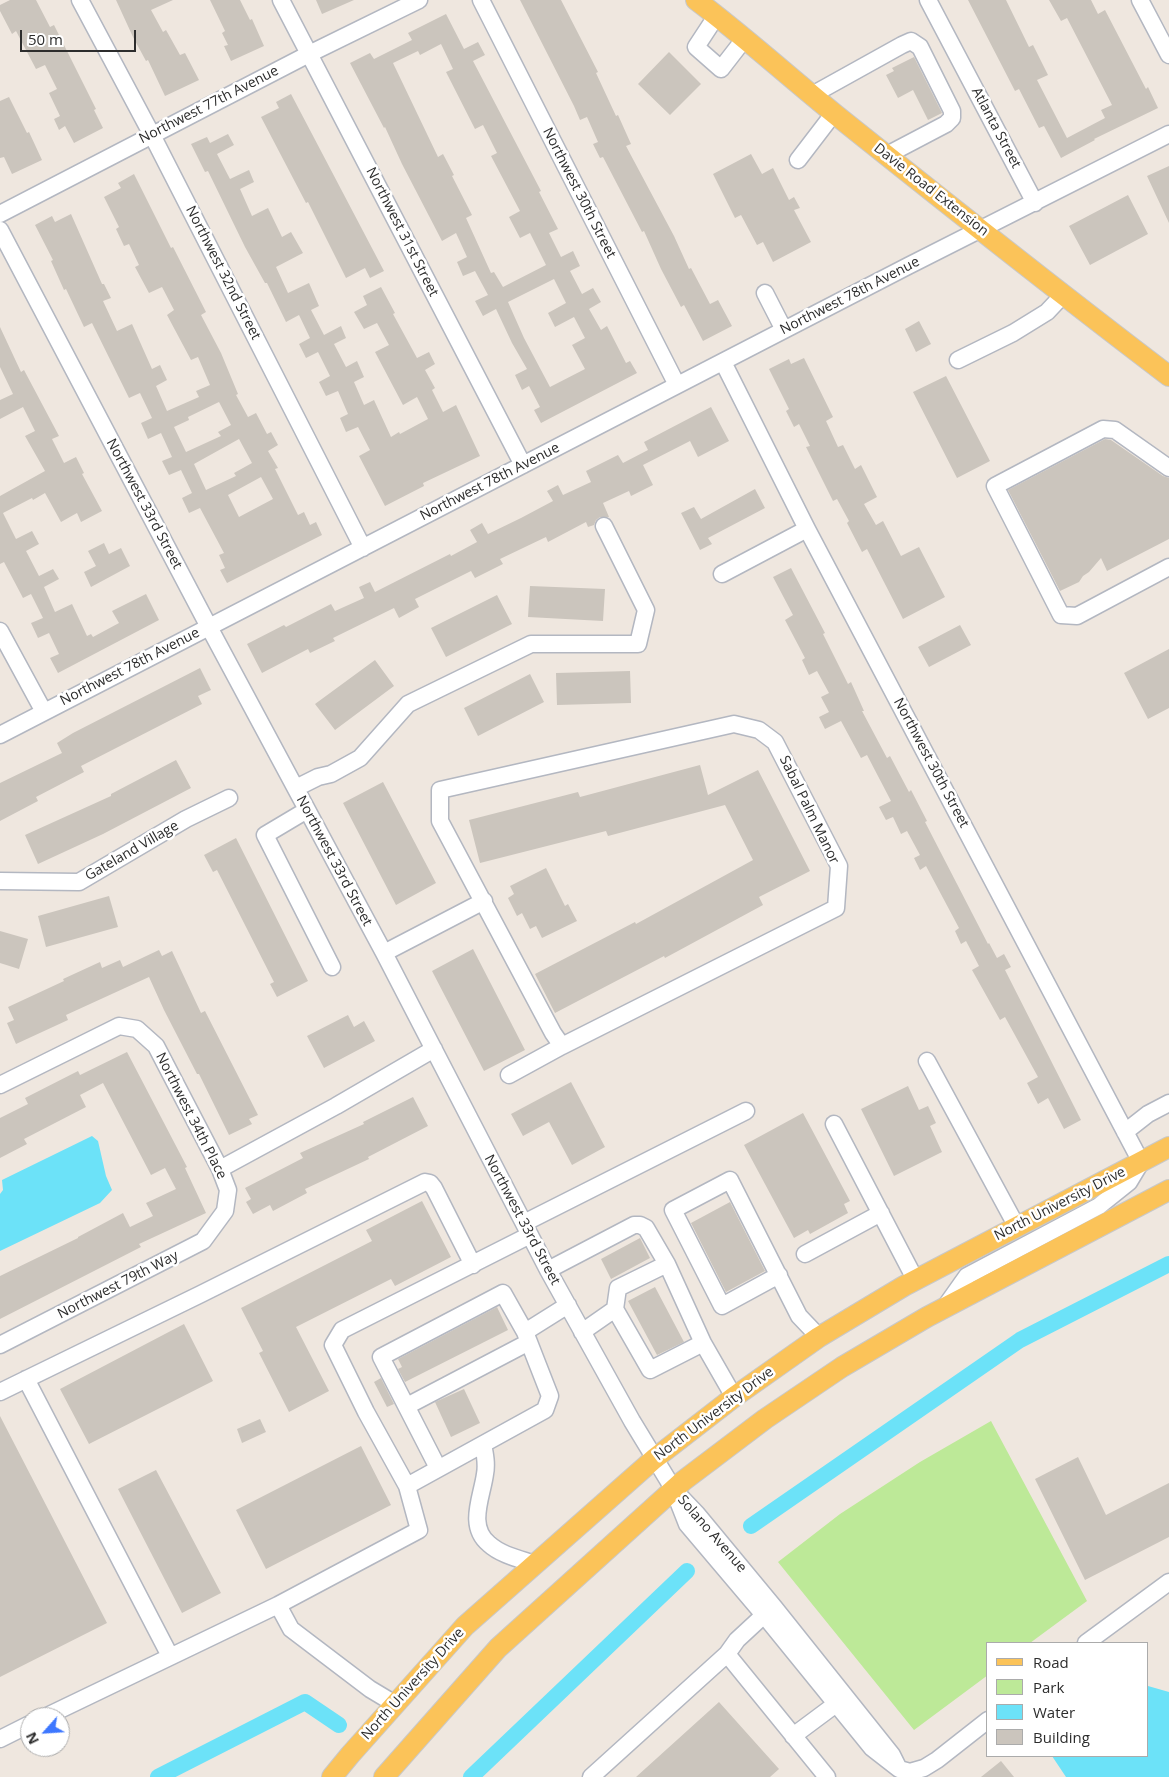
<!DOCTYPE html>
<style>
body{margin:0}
#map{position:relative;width:1169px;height:1777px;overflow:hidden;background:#efe7df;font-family:"Open Sans",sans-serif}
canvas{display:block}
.legend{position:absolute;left:986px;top:1642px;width:162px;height:115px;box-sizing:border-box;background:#fff;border:1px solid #ababab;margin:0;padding:6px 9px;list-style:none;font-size:15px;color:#2d2d2d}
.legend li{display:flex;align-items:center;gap:10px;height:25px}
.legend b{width:25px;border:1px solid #ababab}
.north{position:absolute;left:20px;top:1707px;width:50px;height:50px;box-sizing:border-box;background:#fff;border:1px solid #ababab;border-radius:50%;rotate:244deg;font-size:14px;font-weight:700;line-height:20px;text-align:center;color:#2d2d2d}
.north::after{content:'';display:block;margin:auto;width:18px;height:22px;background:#3d77ff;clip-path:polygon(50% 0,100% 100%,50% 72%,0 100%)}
.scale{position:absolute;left:20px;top:30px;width:116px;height:22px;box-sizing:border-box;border:2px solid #2d2d2d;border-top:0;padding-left:6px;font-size:15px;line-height:18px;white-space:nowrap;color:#2d2d2d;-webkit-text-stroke:4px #fff;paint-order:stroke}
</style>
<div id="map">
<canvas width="1169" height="1777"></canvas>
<ul class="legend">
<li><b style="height:6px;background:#fbc359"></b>Road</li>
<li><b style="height:14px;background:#bde998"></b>Park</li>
<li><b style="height:14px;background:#6ce2f8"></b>Water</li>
<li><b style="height:14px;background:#cbc5bd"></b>Building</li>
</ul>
<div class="north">N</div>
<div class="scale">50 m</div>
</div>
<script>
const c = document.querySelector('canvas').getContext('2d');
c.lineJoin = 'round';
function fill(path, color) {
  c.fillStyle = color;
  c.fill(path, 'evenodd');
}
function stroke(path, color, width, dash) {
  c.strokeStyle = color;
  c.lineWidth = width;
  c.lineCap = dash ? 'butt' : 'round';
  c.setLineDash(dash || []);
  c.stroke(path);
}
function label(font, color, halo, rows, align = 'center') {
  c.font = font + ' "Open Sans",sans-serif';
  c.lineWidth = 5;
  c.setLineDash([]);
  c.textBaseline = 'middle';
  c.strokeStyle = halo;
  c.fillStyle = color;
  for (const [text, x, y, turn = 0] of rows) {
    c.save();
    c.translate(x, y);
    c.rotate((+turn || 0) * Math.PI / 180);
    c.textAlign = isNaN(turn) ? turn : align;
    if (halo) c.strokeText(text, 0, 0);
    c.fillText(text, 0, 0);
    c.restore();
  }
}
fill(new Path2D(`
 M991,1421L1087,1601L1030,1643H988V1675L914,1730L778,1562L840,1514L920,1462Z`), '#bde998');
fill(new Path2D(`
 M92,1136L98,1141L106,1176L112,1190L100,1203L0,1251V1194L3,1190L2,1180Z
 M1148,1686L1169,1692V1777H1066L1052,1756H1148Z`), '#6ce2f8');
stroke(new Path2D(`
 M751,1526L1020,1340L1169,1264
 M158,1777L305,1702L339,1725
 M471,1777L687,1571`), '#6ce2f8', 16);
fill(new Path2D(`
 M10,0H36L50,27L54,25L96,109L94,110L103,128L74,143L65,126L59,130L54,119L60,116L49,93L57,89L45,65L36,69L16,31L12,34L0,11V5Z
 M116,0H173L151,10L163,32L166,30L180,55L185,53L199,80L165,96L148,60L146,61L133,37Z
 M210,0H240L250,20L252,19L264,46L231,61L224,46L228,45L222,33L225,31Z
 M316,0H354L322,14Z
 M520,0H561L598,72L596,73L616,116L618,115L631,144L626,146L674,236L689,269L691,268L710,304L718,300L732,326L703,341L684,305L681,307L661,269L644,231L642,232L603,157L600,158L593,144L598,142L587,117L580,120L574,106Z
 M968,0H1006L1029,47L1033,45L1048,75L1037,80L1067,138L1105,118L1101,110L1112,105L1067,18L1061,21L1049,0H1091L1098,14L1105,10L1146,89L1148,87L1158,108L1094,139L1095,140L1061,158L1044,126L1039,128L1019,89L1015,91Z
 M446,14L464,49L478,42L485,55L473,61L541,191L539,192L558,229L549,233L561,257L573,251L580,266L570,271L582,294L593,288L601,302L589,309L601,330L607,326L626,363L630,361L637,373L541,423L534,410L540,407L529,386L522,390L515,375L527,369L512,343L496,309L483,316L475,301L488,295L475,271L463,276L457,262L467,257L456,233L442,241L402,164L385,127L384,128L350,63L370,53L374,59L412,40L408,33ZM441,44L453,69L446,72L475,129L483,125L497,153L491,156L520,211L509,217L520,238L530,233L546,265L503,287L494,272L491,273L466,218L472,215L452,176L454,175L443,154L438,157L393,63L418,51L420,55ZM554,279L566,303L548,313L555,327L574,317L585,338L572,345L585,369L550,387L524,338L508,302Z
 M669,52L701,84L670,115L638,84Z
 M914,57L942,113L928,120L913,90L898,98L886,75L894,71L892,68Z
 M291,94L384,271L370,278L365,268L346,278L308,202L306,203L261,117L279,108L276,102Z
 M9,97L27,133L29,132L42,160L12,174L4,157L0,158V101Z
 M228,134L234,145L217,154L230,179L249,170L254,182L240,189L252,216L268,208L282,237L291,232L303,253L276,267L288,293L309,283L319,306L311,310L324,335L341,326L346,338L334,344L346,367L357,361L364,377L354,382L364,405L374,400L391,437L399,432L400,434L428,419L417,397L403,405L375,352L389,345L377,323L364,329L354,312L367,305L363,296L381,287L395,313L393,314L417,358L429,352L435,364L425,370L435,388L432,390L443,412L456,405L480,456L423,483L424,486L385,506L359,456L370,450L358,427L346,432L340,418L348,414L338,391L326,396L319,382L330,376L318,352L306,358L299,344L310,338L299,315L286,322L267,283H265L245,247L208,171L205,172L191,144L207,137L210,143Z
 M751,154L762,174L773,168L789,200L794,197L800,208L794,210L811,242L773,262L763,242L757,245L741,215L735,218L713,174Z
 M1169,166V223L1147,176Z
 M134,174L171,248L173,247L206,312L201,315L221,353L238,394L236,395L248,417L256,413L267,434L271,432L278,445L268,451L278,468L275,469L298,515L304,512L310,525L316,522L322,535L227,583L220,570L225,568L219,555L224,553L200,508L189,513L182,498L192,493L181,470L169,475L162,461L172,457L161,433L148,439L141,423L152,418L140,393L129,398L92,323L84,327L66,289L64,290L51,261L53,260L35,225L52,216L55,222L71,214L102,284H104L111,298L103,301L117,331L132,324L152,369L160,365L167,380L156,386L167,411L199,397L196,391L210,385L198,357L191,360L167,315L174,310L162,287L149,293L135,267L139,265L129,244L124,246L116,229L119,227L104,197L121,188L118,183ZM219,402L231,425L218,432L221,436L186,452L174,427L189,420L188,417ZM239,439L252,463L234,473L236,476L206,490L194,464ZM261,477L273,499L239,517L228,495Z
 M1128,195L1148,234L1090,265L1069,226Z
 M919,321L931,344L916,352L905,329Z
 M0,327L21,372L24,370L59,436L52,439L64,463L76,457L84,473L82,474L102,511L81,522L77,513L61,522L45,493L33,500L32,498L3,513L16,539L32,531L39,544L26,551L39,576L53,569L59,579L44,587L55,612L72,604L87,636L91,634L93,637L119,623L112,611L146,594L159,620L58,673L50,658L59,654L49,633L38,638L31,623L43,618L31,594L23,598L4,562L0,564V496L45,471L25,436L35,431L23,407L0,419V400L13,394L0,367Z
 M804,358L833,417L826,421L838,447L843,445L855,469L861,465L877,497L864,504L876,525L883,521L901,556L919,547L945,597L903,619L867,549L862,552L847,523L849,521L837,499L833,501L806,447L810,446L799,424L794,427L786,411L789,409L769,369L789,359L791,364Z
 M946,376L990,461L957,478L913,392Z
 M711,407L729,441L698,457L690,441L643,465L653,485L631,496L629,491L603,503L609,517H600L596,520L594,525L588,527L586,522L548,542L546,537L500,559L503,564L475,578L471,571L415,599L419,607L399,618L394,608L333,638L335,641L310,653L308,649L262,673L247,644L284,625L286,627L331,604L335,611L364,598L359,587L370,582L375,592L450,554L451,556L477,542L470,530L482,523L488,534L521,518L553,501L547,491L558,485L563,495L591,482L586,471L618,455L623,463L648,450L644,442Z
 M1105,439L1111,440L1163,476L1169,478V539L1107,571L1101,558L1089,572L1083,576L1079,582L1060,591L1008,490Z
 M755,489L765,508L708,538L712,544L700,550L681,513L694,507L701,519Z
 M104,543L109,554L121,548L130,566L91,587L84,572L96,566L88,551Z
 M791,568L825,633L823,634L848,684L851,682L864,711H862L887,758L890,756L909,792L911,790L927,821L925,822L988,944L989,943L997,958L1004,954L1011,967L1005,970L1081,1120L1064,1129L1048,1098L1038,1104L1027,1083L1038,1077L1005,1017L1000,1020L972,970L979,966L966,941L961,944L955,931L959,928L926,866L920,870L914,858L920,855L907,831L901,834L893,817L886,820L879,807L891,801L867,755L861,758L841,721L825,729L819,717L829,712L821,697L829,693L817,671L809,675L802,660L805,658L785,620L793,615L773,577Z
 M530,586L605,589L603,621L528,617Z
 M497,595L512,624L446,657L431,628Z
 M960,625L971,645L929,667L918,647Z
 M1169,649V708L1148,719L1124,673Z
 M375,660L394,686L335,730L315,704Z
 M200,668L211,690L198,696L202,704L81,766L84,772L36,797L38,801L0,821V783L62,753L57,743L73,733Z
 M630,671L631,703L557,705L556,673Z
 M530,674L544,702L478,736L464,708Z
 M176,760L191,788L103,834L38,864L25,835L111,796V794Z
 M700,765L708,795L758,770L810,871L759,897L763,905L665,958L664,956L555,1013L535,974L635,922L636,924L753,860L725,805L608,836L606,831L480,863L469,820L578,792L580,797Z
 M383,782L436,883L396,905L343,803Z
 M236,838L308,981L277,997L270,984L274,982L217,870L213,872L204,855Z
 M546,868L565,906L568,904L577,921L542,938L536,926L530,929L522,913L517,916L508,898L514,894L510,886Z
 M109,896L118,927L46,947L38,916Z
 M0,931L28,939L19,969L0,963Z
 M473,949L525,1050L484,1071L432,971Z
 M159,950L162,956L172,951L201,1013L205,1011L258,1115L249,1119L252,1124L229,1135L199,1074H197L164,1010L149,977L66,1015L68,1020L16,1044L7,1023L14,1020L8,1007L64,981L63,979L100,962L102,968L120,960L123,967Z
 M348,1015L354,1027L364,1021L375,1041L324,1068L307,1036Z
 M127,1052L187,1167L185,1168L206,1213L139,1244L141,1247L0,1319V1276L78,1238V1237L123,1213L130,1227L153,1216L146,1203L176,1189L165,1168L151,1175L103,1083L80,1095L86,1107L24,1139L27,1144L0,1158V1118L28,1104L25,1098L78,1071L80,1075Z
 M571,1082L605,1147L572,1165L549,1122L523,1136L511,1114Z
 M908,1086L919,1110L928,1106L936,1123L930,1126L942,1152L894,1176L861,1109Z
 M413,1097L428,1126L368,1157L369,1159L305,1189L307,1193L273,1211L270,1205L253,1214L246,1202L251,1199L245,1188L303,1158L300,1153L364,1124L363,1122Z
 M803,1113L850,1201L844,1204L848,1213L810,1234L808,1230L794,1238L744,1145Z
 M422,1201L451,1257L395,1286L391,1279L296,1327L329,1391L289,1412L259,1353L263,1351L241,1308L372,1241L366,1230Z
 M730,1202L765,1271L726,1292L691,1223Z
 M640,1238L650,1258L611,1279L601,1259Z
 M655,1287L684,1342L657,1355L628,1301Z
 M497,1307L508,1330L405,1382L398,1369L402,1367L398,1359Z
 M184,1324L213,1381L89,1444L60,1389Z
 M381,1378L394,1404L387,1407L374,1382Z
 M464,1389L480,1423L451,1437L435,1402Z
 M0,1416L107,1623L0,1677Z
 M260,1419L266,1432L242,1443L237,1429Z
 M361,1446L391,1505L266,1569L236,1510Z
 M1078,1457L1106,1515L1169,1483V1537L1085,1580L1035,1479Z
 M156,1470L221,1593L182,1613L118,1489Z
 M719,1702L779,1769L770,1777H636Z
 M1001,1761L1014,1777H981Z`), '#cbc5bd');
const minor = new Path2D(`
 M80,0L152,135L363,548
 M281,0L523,465
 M481,0L677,385
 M928,0L1035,203
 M1140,0L1169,55
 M717,15L696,47L721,69L745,38
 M812,95L902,45L911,41L920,47L952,111V118L946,124L887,155
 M798,160L834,113
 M0,214L309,54L419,0
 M0,230L209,627L384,953L548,1270L632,1421L674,1490L697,1514L774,1607L892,1755L899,1769
 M765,293L784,330
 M958,360L1013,333L1047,312L1063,295
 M723,362L807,529L1141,1162L1129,1182L1099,1206L967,1276L945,1307
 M1169,468L1115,430L1103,429L995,486L1061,615L1077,616L1169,567
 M722,574L807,529
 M0,631L44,712
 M734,724L759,730L775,742L839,866L836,908L562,1046L553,1033L440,821V790Z
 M0,735L908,266L1169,134
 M296,788L318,777L331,774L360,758L408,704L531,644H638L646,610L604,526
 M307,810L265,835L332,967
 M0,881L79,882L186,819L229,798
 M384,953L484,901
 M927,1061L1017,1227
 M509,1075L562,1046
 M0,1085L119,1026L137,1029L156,1046L220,1169L228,1190L225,1211L203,1241L0,1345
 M834,1124L915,1279
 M1125,1132L1148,1114L1169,1103
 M220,1169L336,1106L434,1049
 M524,1223L746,1111
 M805,1254L881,1213
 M548,1270L634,1225H640L646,1228L667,1264
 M779,1275L722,1306L673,1210L730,1180L799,1316L819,1337
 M615,1309L650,1370L703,1343
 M525,1332L568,1305
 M582,1332L615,1309L618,1288L667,1264L703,1343L734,1397
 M26,1379L170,1656
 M0,1392L201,1294L425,1182L430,1183L434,1188L473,1265
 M407,1406L529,1342
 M483,1444C485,1454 487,1464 485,1474C482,1497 467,1526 489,1544C501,1555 520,1559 535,1564
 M407,1486L545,1410L550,1396L525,1332L503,1293L381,1357L438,1468
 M676,1496L687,1524L764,1615L872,1748L899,1769L910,1772L924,1768L937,1760L988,1720
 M278,1605L291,1629L370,1689L395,1704
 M1086,1643L1169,1582
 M727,1654L737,1640L764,1615
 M45,1717L278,1605L419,1530L407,1486L366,1412L333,1345L342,1330L530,1235
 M793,1736L836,1704
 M0,1739L30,1724
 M591,1777L727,1654L827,1777`);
const major = new Path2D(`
 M696,0C744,36 789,77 836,115C946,203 1057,291 1169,376
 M332,1777L350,1755L465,1626L654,1459L734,1397L819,1337L904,1286L1169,1147
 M384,1777L498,1648L683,1481L765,1419L842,1367L927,1317L1169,1190`);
stroke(minor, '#b3b7c1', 19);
stroke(major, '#c8c8c8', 22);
stroke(minor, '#fff', 16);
stroke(major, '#fbc359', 20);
label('14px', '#2d2d2d', '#fff', [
 ["Northwest 77th Avenue",209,105,-27],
 ["Atlanta Street",996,128,62],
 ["Davie Road Extension",931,190,38],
 ["Northwest 30th Street",579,193,63],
 ["Northwest 31st Street",402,232,63],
 ["Northwest 32nd Street",223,273,63],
 ["Northwest 78th Avenue",850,296,-27],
 ["Northwest 78th Avenue",490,482,-27],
 ["Northwest 33rd Street",144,504,62],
 ["Northwest 78th Avenue",130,667,-27],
 ["Northwest 30th Street",931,763,62],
 ["Sabal Palm Manor",809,810,64],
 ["Gateland Village",132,851,-30],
 ["Northwest 33rd Street",334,861,62],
 ["Northwest 34th Place",191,1116,63],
 ["North University Drive",1060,1204,-27],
 ["Northwest 33rd Street",522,1220,62],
 ["Northwest 79th Way",118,1285,-27],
 ["North University Drive",714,1414,-37],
 ["Solano Avenue",712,1534,49],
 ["North University Drive",413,1684,-48]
]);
</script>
